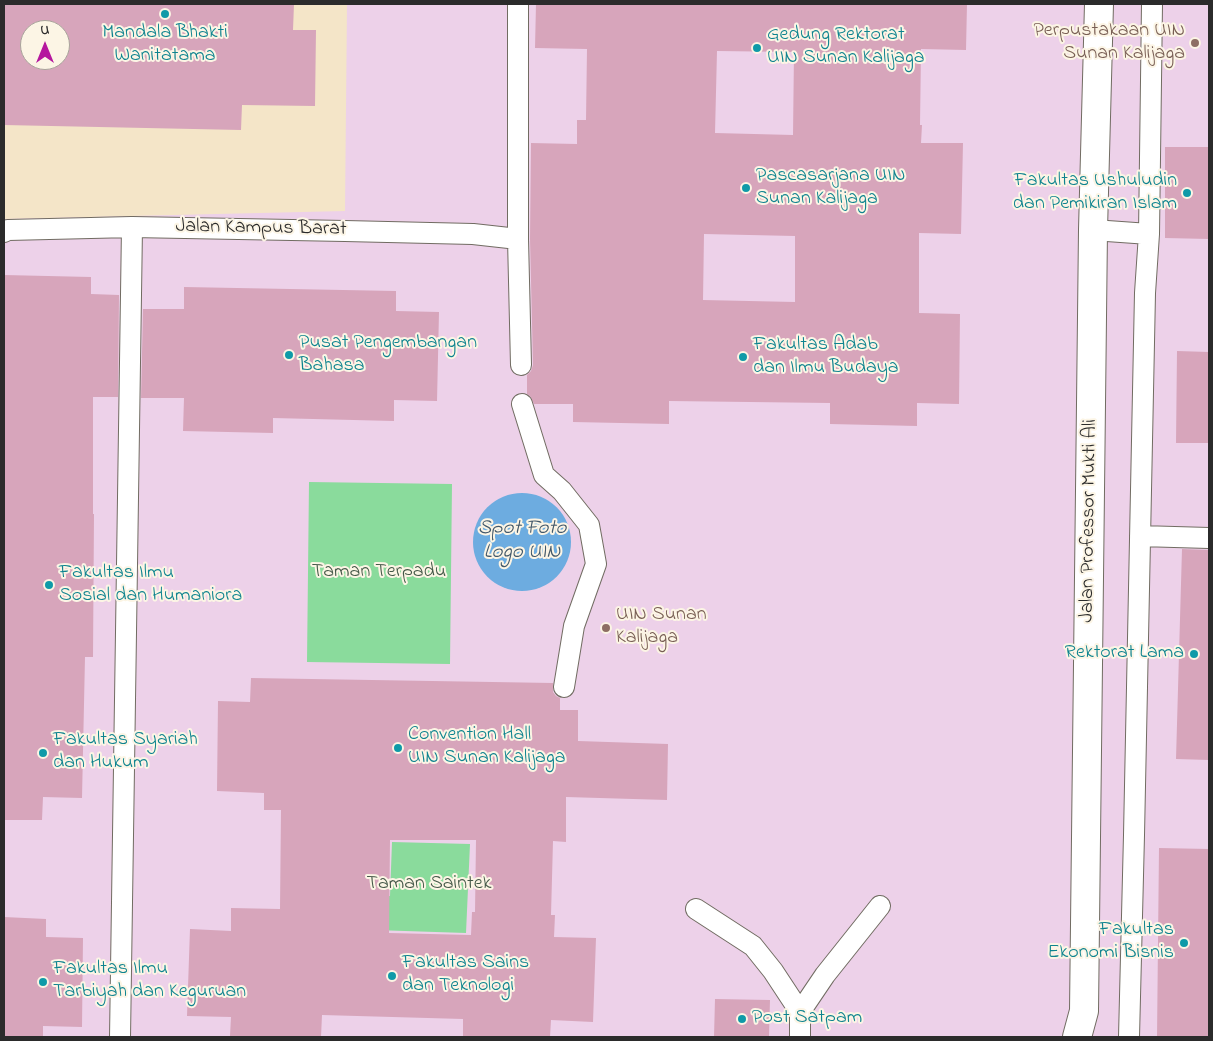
<!DOCTYPE html>
<style>
body{margin:0}
#map{position:relative;width:1213px;height:1041px;overflow:hidden;background:#f4e5c8;font-family:"Indie Flower",sans-serif}
canvas{display:block}
.frame{position:absolute;inset:0;border:5px solid #2b2b2b;pointer-events:none}
.north{position:absolute;left:20px;top:20px;width:50px;height:50px;box-sizing:border-box;background:#fcf5e5;border:1px solid #a8a49b;border-radius:50%;rotate:0deg;font-size:14px;font-weight:700;line-height:20px;text-align:center;color:#2b2b2b}
.north::after{content:'';display:block;margin:auto;width:18px;height:22px;background:#b5179e;clip-path:polygon(50% 0,100% 100%,50% 72%,0 100%)}
</style>
<div id="map">
<canvas width="1213" height="1041"></canvas>
<div class="frame"></div>
<div class="north">U</div>
</div>
<script>
const c = document.querySelector('canvas').getContext('2d');
c.lineJoin = 'round';
function fill(path, color) {
  c.fillStyle = color;
  c.fill(path, 'evenodd');
}
function stroke(path, color, width, dash) {
  c.strokeStyle = color;
  c.lineWidth = width;
  c.lineCap = dash ? 'butt' : 'round';
  c.setLineDash(dash || []);
  c.stroke(path);
}
function label(font, color, halo, rows, align = 'center') {
  c.font = font + ' "Indie Flower",sans-serif';
  c.lineWidth = 4;
  c.setLineDash([]);
  c.textBaseline = 'middle';
  c.strokeStyle = halo;
  c.fillStyle = color;
  for (const [text, x, y, turn = 0] of rows) {
    c.save();
    c.translate(x, y);
    c.rotate((+turn || 0) * Math.PI / 180);
    c.textAlign = isNaN(turn) ? turn : align;
    if (halo) c.strokeText(text, 0, 0);
    c.fillText(text, 0, 0);
    c.restore();
  }
}
fill(new Path2D(`
 M347,4H1209V1037H4V219L345,211Z`), '#edd1e9');
fill(new Path2D(`
 M309,482L452,484L450,664L307,662Z
 M392,842L470,844L466,933L344,929L345,895L390,896Z`), '#8adb9c');
fill(new Path2D(`
 M473 542a49 49 0 1 1 98 0a49 49 0 1 1-98 0Z`), '#6dace0');
fill(new Path2D(`
 M4,4H294L293,30H316L315,106L242,105L241,130L4,125ZM30,30H60V60H30Z
 M536,4H967L966,50L921,49L920,125H922L921,143H963L961,234L919,233V313L960,314L959,404L917,403V426L830,424V403L669,401V424L573,422V404H534L530,396L527,394V375L531,371L533,365L530,239L531,143L577,144V120H586L587,49L535,48ZM717,51L794,52L793,135L715,133ZM704,234L795,236V302L703,300Z
 M1165,147H1209V239L1165,238Z
 M4,275L91,277V294L119,295L118,397H93V514H94L93,657H85L82,798L43,797L42,820H4Z
 M184,287L396,291V311L439,312L437,401L394,400V421L273,418V433L183,431L184,398H141L143,309H184Z
 M1177,351L1209,352V443H1176Z
 M1182,549L1209,550V760L1176,759Z
 M251,678L553,683V692L556,696L560,698V710H578V741L668,744L667,800L566,797V842L553,841L551,915H555L554,937L596,938L593,1022L551,1020L550,1037H463V1019L322,1015L321,1037H266L230,1036L231,1017L187,1016L190,929L231,931V908L280,909L281,810H264V793L217,791L218,701L250,702ZM390,840H476L475,912H472L471,935L389,933Z
 M1159,848L1209,849V1037H1157Z
 M4,917L46,919V937L83,938L82,1027L43,1026V1037H4Z
 M715,999L770,1000L769,1037H714Z`), '#d7a5bb');
const service = new Path2D(`
 M518,4V239L521,365
 M1093,230L1149,234
 M4,232L8,230L132,227L345,231L473,234L518,239
 M522,404L544,475L562,491L589,525L596,564L574,626L564,687
 M1140,536L1209,538
 M696,909L753,946L773,971L800,1012V1037
 M800,1012L825,975L880,906
 M120,1037L132,227
 M1129,1037L1134,835L1145,293L1149,234L1152,4`);
const secondary = new Path2D(`
 M1077,1037L1084,1011L1093,230L1099,4`);
stroke(service, '#716c62', 22);
stroke(secondary, '#716c62', 30);
stroke(service, '#fff', 20);
stroke(secondary, '#fff', 28);
for (const [x, y, r, color] of [
 [165,14,5,"#0f9aa8"],
 [1195,43,5,"#8d6e63"],
 [757,48,5,"#0f9aa8"],
 [746,188,5,"#0f9aa8"],
 [1187,193,5,"#0f9aa8"],
 [289,355,5,"#0f9aa8"],
 [743,357,5,"#0f9aa8"],
 [49,585,5,"#0f9aa8"],
 [606,628,5,"#8d6e63"],
 [1194,654,5,"#0f9aa8"],
 [398,748,5,"#0f9aa8"],
 [43,753,5,"#0f9aa8"],
 [1184,943,5,"#0f9aa8"],
 [392,976,5,"#0f9aa8"],
 [43,982,5,"#0f9aa8"],
 [742,1019,5,"#0f9aa8"]
]) {
  const dot = new Path2D();
  dot.arc(x, y, r, 0, 2 * Math.PI);
  c.fillStyle = color;
  c.fill(dot);
  stroke(dot, '#fcf5e5', 2);
}
label('20px', '#785e54', '#fcf5e5', [
 ["Perpustakaan UIN",1185,32],
 ["Sunan Kalijaga",1185,55],
 ["UIN Sunan",616,616,"left"],
 ["Kalijaga",616,639,"left"]
], 'right');
label('20px', '#0d838f', '#fcf5e5', [
 ["Mandala Bhakti",165,34,"center"],
 ["Wanitatama",165,57,"center"],
 ["Gedung Rektorat",767,36],
 ["UIN Sunan Kalijaga",767,59],
 ["Pascasarjana UIN",756,177],
 ["Sunan Kalijaga",756,200],
 ["Fakultas Ushuludin",1177,182,"right"],
 ["dan Pemikiran Islam",1177,205,"right"],
 ["Pusat Pengembangan",299,344],
 ["Bahasa",299,367],
 ["Fakultas Adab",753,346],
 ["dan Ilmu Budaya",753,369],
 ["Fakultas Ilmu",59,574],
 ["Sosial dan Humaniora",59,597],
 ["Rektorat Lama",1184,654,"right"],
 ["Convention Hall",408,736],
 ["UIN Sunan Kalijaga",408,759],
 ["Fakultas Syariah",53,741],
 ["dan Hukum",53,764],
 ["Fakultas",1174,931,"right"],
 ["Ekonomi Bisnis",1174,954,"right"],
 ["Fakultas Sains",402,964],
 ["dan Teknologi",402,987],
 ["Fakultas Ilmu",53,970],
 ["Tarbiyah dan Keguruan",53,993],
 ["Post Satpam",752,1019]
], 'left');
label('20px', '#2b2b2b', '#fcf5e5', [
 ["Jalan Kampus Barat",261,229,1],
 ["Jalan Professor Mukti Ali",1090,521,-89]
]);
label('20px', '#435747', '#fcf5e5', [
 ["Taman Terpadu",379,573],
 ["Taman Saintek",429,885]
]);
label('italic 21px', '#42586a', '#fcf5e5', [
 ["Spot Foto",522,530],
 ["Logo UIN",522,554]
]);
</script>
